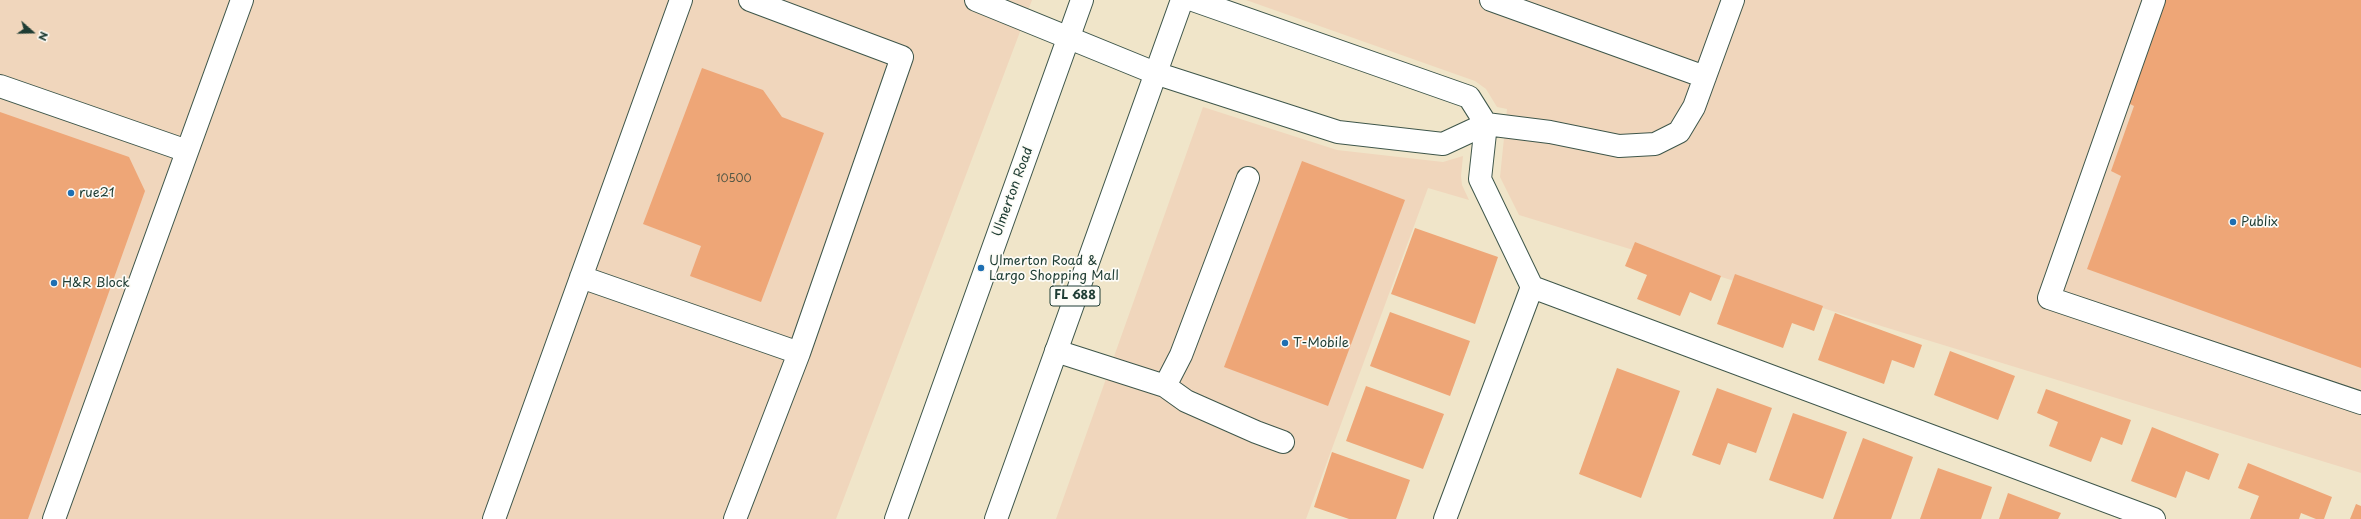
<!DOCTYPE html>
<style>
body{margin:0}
#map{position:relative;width:2361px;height:519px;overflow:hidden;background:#f0e5c9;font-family:"Playpen Sans",sans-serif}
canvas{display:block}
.north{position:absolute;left:12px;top:12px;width:40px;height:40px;-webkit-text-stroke:3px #fdfcf7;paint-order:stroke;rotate:110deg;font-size:11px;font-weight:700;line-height:16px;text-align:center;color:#1f3d34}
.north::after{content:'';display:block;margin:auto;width:14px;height:18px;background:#1f3d34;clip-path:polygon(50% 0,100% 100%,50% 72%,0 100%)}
</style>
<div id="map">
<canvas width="2361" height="519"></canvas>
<div class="north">N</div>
</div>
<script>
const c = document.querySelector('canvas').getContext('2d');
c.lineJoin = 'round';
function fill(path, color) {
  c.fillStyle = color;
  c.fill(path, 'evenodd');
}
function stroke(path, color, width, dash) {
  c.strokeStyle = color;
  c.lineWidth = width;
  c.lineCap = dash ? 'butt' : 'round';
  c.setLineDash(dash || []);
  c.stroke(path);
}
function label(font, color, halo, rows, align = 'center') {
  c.font = font + ' "Playpen Sans",sans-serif';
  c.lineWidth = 3.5;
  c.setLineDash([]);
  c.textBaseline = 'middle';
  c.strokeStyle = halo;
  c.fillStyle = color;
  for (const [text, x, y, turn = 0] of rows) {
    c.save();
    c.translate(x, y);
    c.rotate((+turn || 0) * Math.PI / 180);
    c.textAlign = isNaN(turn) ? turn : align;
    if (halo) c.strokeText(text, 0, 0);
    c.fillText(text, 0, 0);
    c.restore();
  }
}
fill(new Path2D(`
 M0,0H1032L836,519H0Z
 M1246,0H2361V473L1519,215L1500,177L1507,109L1497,107L1486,89L1475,81Z
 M1203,107L1337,150L1443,162L1463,156L1461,176L1462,185L1469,200L1428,188L1306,519H1056Z`), '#f0d6bc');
fill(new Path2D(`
 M2165,0H2361V368L2087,269L2121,176L2111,171L2134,106L2126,102Z
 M702,68L763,90L782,117L824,133L761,302L690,276L701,246L643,224Z
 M0,112L129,157L145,191L28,519H0Z
 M1302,161L1405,200L1328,406L1224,367Z
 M1415,228L1498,257L1475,324L1391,294Z
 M1635,242L1721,276L1711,301L1690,292L1680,316L1637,299L1647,275L1625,266Z
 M1735,274L1823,306L1814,331L1792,323L1783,348L1717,324Z
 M1390,312L1470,341L1450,396L1370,366Z
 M1835,313L1922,345L1914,368L1892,360L1884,384L1818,360Z
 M1950,351L2015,376L1998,420L1934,395Z
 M1617,368L1680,391L1641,498L1579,474Z
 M1366,386L1444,414L1423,469L1346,441Z
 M1717,388L1772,408L1756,453L1728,443L1720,465L1692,455Z
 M2046,389L2131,420L2122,445L2101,437L2091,462L2049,446L2058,422L2037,413Z
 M1793,413L1847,432L1823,499L1769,480Z
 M2152,427L2219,454L2209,480L2186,471L2176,498L2131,481Z
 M1863,438L1913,457L1891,519H1833Z
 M1332,452L1410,480L1396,519H1349L1314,507Z
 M2248,463L2332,497L2324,519H2316L2301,513L2299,519H2250L2259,496L2238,488Z
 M1938,468L1992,487L1981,519H1920Z
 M2008,493L2061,513L2058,519H1999Z
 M2356,504L2361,506V519H2350Z`), '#eea677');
const minor = new Path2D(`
 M976,0L1155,73L1338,132L1443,144L1486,124L1550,132L1619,146L1655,144L1679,132L1694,107L1733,0
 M1193,0L1469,97L1486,124L1480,179L1532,287
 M1491,0L1705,77
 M2154,0L2049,298L2361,403
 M0,86L187,151
 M581,277L799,353
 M1056,351L1165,386L1186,401L1256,432L1283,442
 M1165,386L1181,355L1248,178
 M54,519L242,0
 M494,519L681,0
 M735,519L799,353L902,57L750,0
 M1445,519L1532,287L2154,519`);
const major = new Path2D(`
 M896,519L1082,0
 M996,519L1182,0`);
stroke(minor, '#3e564a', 24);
stroke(major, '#3e564a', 24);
stroke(minor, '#fff', 22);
stroke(major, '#fff', 22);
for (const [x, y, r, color] of [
 [71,193,4,"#1f6fb2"],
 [2233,222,4,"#1f6fb2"],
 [981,268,4,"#1f6fb2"],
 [54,283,4,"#1f6fb2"],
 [1285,343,4,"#1f6fb2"]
]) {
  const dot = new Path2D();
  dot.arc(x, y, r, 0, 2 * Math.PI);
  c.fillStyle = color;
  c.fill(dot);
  stroke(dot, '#fdfcf7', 1.5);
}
label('11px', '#535745', null, [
 ["10500",734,179]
]);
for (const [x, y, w] of [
 [1075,296,50]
]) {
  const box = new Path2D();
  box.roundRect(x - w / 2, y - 10, w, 20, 3);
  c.fillStyle = '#fdfcf7';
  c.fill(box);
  stroke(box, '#1f3d34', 1);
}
label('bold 12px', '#1f3d34', null, [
 ["FL 688",1075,296]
]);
label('13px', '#1f3d34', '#fdfcf7', [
 ["Ulmerton Road",1013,192,-70]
]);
label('13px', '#1f3d34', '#fdfcf7', [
 ["rue21",79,193],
 ["Publix",2241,222],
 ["Ulmerton Road &",989,261],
 ["Largo Shopping Mall",989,276],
 ["H&R Block",62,283],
 ["T-Mobile",1293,343]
], 'left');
</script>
